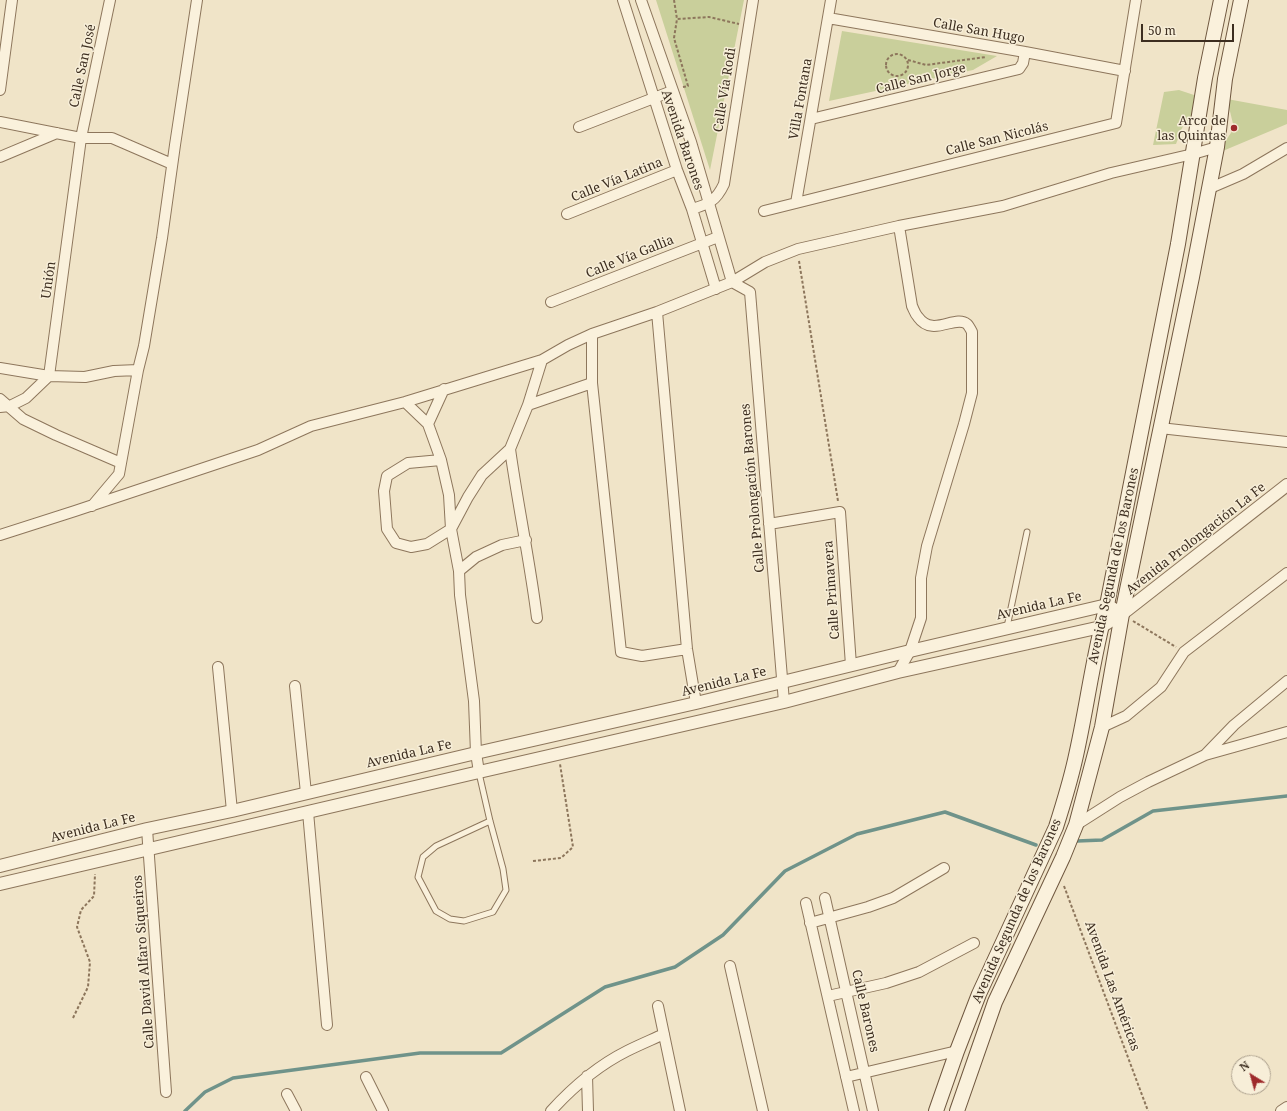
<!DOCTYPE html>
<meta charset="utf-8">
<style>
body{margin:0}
#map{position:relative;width:1287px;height:1111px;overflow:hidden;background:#f0e4c8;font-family:"Noto Serif",serif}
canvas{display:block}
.north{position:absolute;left:1231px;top:1055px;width:40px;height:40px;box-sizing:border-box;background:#f7eed8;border:1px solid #ada18e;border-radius:50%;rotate:323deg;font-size:11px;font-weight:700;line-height:16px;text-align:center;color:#3d2e20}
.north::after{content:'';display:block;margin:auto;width:14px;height:18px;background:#9e2a2b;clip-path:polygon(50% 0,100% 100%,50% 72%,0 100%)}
.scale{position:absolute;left:1141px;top:24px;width:93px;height:18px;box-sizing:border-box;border:2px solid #3d2e20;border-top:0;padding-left:5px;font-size:12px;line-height:14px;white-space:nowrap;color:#3d2e20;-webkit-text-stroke:3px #f7eed8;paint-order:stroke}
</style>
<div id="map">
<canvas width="1287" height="1111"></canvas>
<div class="north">N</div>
<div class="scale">50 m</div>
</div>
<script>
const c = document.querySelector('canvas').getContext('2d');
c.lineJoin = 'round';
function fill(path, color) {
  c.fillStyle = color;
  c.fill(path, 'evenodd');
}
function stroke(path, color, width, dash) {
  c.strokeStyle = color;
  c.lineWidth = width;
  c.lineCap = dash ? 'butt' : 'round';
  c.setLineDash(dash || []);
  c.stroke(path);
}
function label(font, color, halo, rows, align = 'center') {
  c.font = font + ' "Noto Serif",serif';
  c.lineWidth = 3;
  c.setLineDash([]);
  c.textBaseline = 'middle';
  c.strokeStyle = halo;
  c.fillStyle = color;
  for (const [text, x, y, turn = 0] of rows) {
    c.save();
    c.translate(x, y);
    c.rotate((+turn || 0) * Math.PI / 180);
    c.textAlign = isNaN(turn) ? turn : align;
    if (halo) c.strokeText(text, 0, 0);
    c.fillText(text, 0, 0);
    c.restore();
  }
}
fill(new Path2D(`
 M656,0H744L710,170Z
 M842,31L997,56L973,70L829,101Z
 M1179,90L1194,95L1195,111L1182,128L1176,144L1153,145L1164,92Z
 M1227,99L1287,110V124L1218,153L1234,128Z`), '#c9cf9b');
stroke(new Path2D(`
 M1077,841L1102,840L1153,811L1287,796
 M185,1111L205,1092L233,1078L420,1053H501L605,987L675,967L723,935L785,871L857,834L945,812L1036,845`), '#6f938a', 3.5);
const service = new Path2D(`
 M1007,627L1027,532
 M479,773L490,821L503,869L506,890L493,912L464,921L450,919L436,911L418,877L423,857L436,846L490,821`);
const minor = new Path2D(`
 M623,0L677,170L692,209L716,289
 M641,0L691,142L732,282L750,292L784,702
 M828,18L1025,52L1125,71
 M0,90L12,0
 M811,119L1019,69L1023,63L1025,52
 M0,122L81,138H112L172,164
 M579,127L672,91
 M0,157L57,133
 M1208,189L1243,174L1287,148
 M796,203L831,0
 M692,209C709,204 716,201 724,184L753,0
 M764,211L1116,123L1136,0
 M567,214L677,170
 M551,302L718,237
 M657,312L687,649L696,703
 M592,334V383L621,652L642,656L687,649
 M542,360L528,405L592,383
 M0,368L49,376L85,377L114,371L138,370
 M0,399L23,419L56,435L121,463
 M405,402L428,424L441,460L449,495L451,529L459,571L460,595L474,701L476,753L479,772
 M0,407L10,406L26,398L49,376L81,138L110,0
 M428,424L444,389
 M1160,428L1287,442
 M510,449C518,506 530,562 537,618
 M441,460L408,463L387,476L384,491L387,529L396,543L411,547L427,544L451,529L468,497L482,475L510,449L528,405
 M92,506L119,474L138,370L144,346L162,238L175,145L197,0
 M769,524L840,512L851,665
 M0,535L75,511L258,450L311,426L405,402L542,360L568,345L592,334L657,312L732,282L765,262L798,249L899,226L1003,206L1111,173L1193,154L1217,147
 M459,571L476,557L502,545L526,540
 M218,667L232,811
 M898,672L910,651L921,618V578L927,546L964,424L972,393V332C971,330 969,326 967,324C955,314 933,338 918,317C915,314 914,310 912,306L899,226
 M295,686L306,793
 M1102,727L1126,716L1161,687L1184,652L1287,573
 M1205,755L1234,725L1287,681
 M308,812L327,1025
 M1076,825L1120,797L1148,782L1205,755L1287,732
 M147,829L166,1092
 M825,898L873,1111
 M806,903L854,1111
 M810,923L868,907L893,898L944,868
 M730,966L763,1111
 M828,996L886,983L919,972L974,943
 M658,1006L680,1111
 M587,1076L588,1111
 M366,1077L383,1111
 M846,1077L957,1051
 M287,1094L296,1111
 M551,1111C572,1088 599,1065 627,1051C639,1045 651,1040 664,1034
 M1281,1111L1287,1107`);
const tertiary = new Path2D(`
 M0,866L147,829L232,811L476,753L696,703L910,651L1107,605L1122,614
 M0,884L479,772L784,702L898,672L1101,627L1122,614L1287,485`);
const secondary = new Path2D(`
 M936,1111L957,1051L979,994L1056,827C1063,805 1070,782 1075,760C1087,708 1093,655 1107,605L1178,244L1205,78L1221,0
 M957,1111L995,1002L1063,857L1076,825L1102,727L1122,614L1192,277L1217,147L1225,79L1241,0`);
stroke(service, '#8d765c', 7);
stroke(minor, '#8d765c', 12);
stroke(tertiary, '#8d765c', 14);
stroke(secondary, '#6f573f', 16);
stroke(new Path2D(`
 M674,0L677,19
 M886 65a11 11 0 1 1 22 0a11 11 0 1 1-22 0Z
 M908,60L926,65L986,57
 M683,87L688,86L674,38L677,19L709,17L739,24
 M799,261L838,501
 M1133,621L1176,647
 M533,861L561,858L573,847L560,764
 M1064,886L1148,1111
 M73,1018L88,987L90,962L77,927L81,910L94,896L95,874`), '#8d765c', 2, [3, 2]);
stroke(service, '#faf1dc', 5);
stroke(minor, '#faf1dc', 10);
stroke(tertiary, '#faf1dc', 12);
stroke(secondary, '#faf1dc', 14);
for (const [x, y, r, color] of [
 [1234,128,4,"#9e2a2b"]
]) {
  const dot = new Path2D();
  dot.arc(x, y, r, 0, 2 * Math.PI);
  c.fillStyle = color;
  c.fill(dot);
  stroke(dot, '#f7eed8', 1.5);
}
label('13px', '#3d2e20', '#f7eed8', [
 ["Calle San Hugo",979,31,10],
 ["Calle San José",83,66,-78],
 ["Calle San Jorge",921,79,-14],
 ["Calle Vía Rodi",725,90,-81],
 ["Villa Fontana",801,99,-80],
 ["Calle San Nicolás",997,139,-14],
 ["Avenida Barones",682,140,71],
 ["Calle Vía Latina",617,180,-22],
 ["Calle Vía Gallia",630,257,-22],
 ["Unión",49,280,-82],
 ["Calle Prolongación Barones",753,488,-95],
 ["Avenida Prolongación La Fe",1196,539,-38],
 ["Avenida Segunda de los Barones",1114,566,-78],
 ["Calle Primavera",832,590,-94],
 ["Avenida La Fe",1039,606,-13],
 ["Avenida La Fe",724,682,-14],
 ["Avenida La Fe",409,754,-13],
 ["Avenida La Fe",93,828,-14],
 ["Avenida Segunda de los Barones",1017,911,-66],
 ["Calle David Alfaro Siqueiros",144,962,-94],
 ["Avenida Las Américas",1112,986,70],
 ["Calle Barones",865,1011,77]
]);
label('13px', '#3d2e20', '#f7eed8', [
 ["Arco de",1226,121],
 ["las Quintas",1226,136]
], 'right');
</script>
